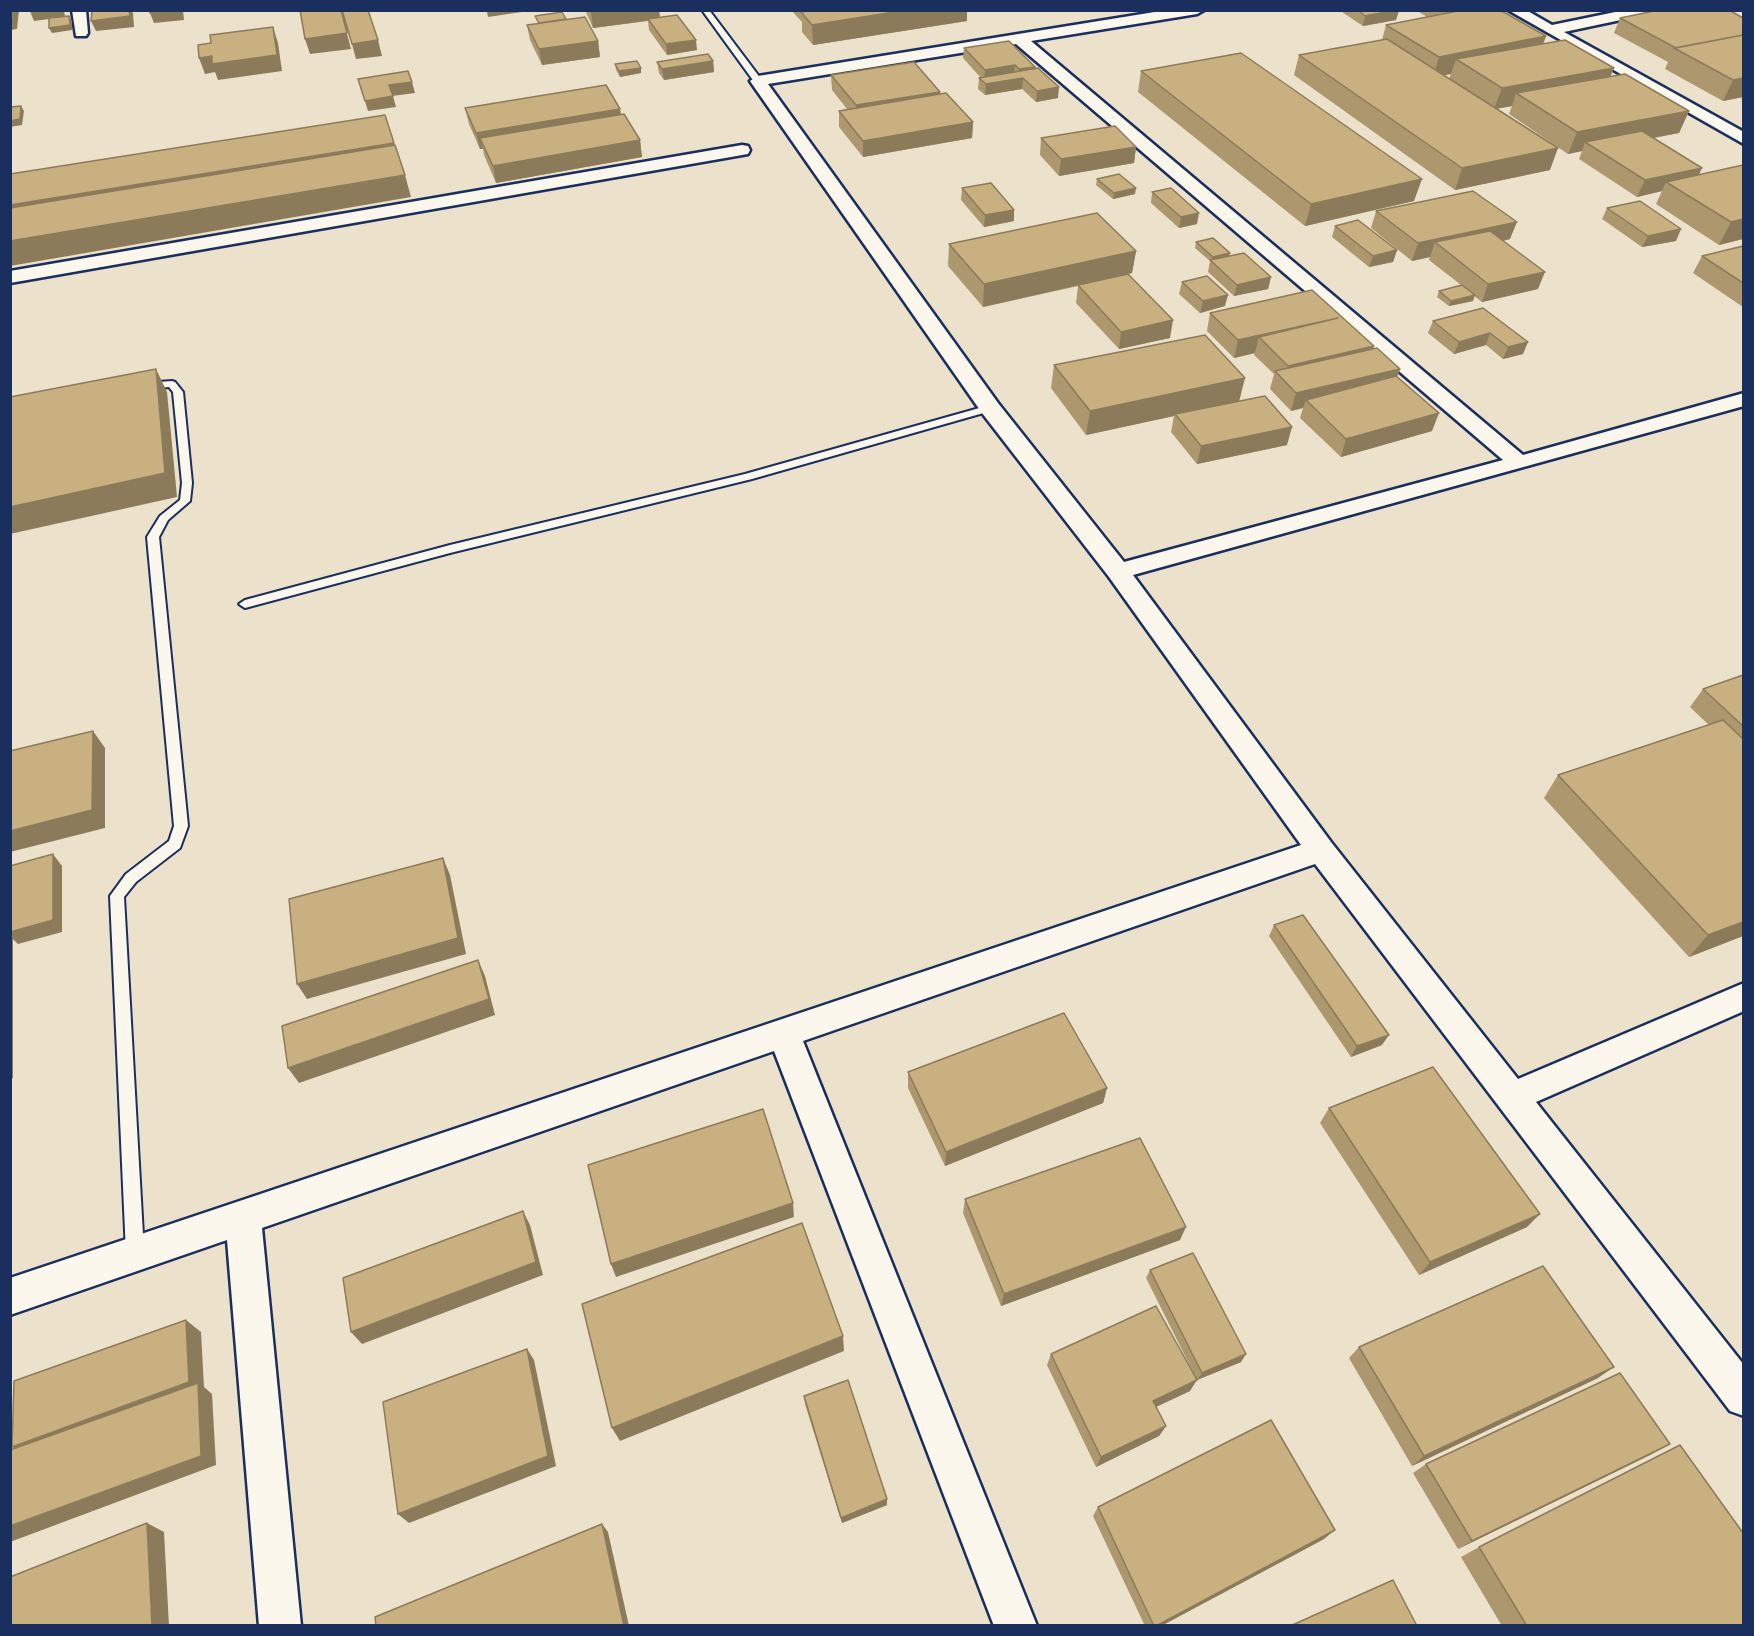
<!DOCTYPE html>
<style>
body{margin:0}
#map{position:relative;width:1754px;height:1636px;overflow:hidden;background:#fbf7ec;font-family:"Indie Flower",sans-serif}
canvas{display:block}
.frame{position:absolute;inset:0;border:12px solid #1b2f5e;pointer-events:none}
</style>
<div id="map">
<canvas width="1754" height="1636"></canvas>
<div class="frame"></div>
</div>
<script>
const c = document.querySelector('canvas').getContext('2d');
c.lineJoin = 'round';
function fill(path, color) {
  c.fillStyle = color;
  c.fill(path, 'evenodd');
}
function stroke(path, color, width, dash) {
  c.strokeStyle = color;
  c.lineWidth = width;
  c.lineCap = dash ? 'butt' : 'round';
  c.setLineDash(dash || []);
  c.stroke(path);
}
fill(new Path2D(`
 M11,11H1743V1625H11Z`), '#ece2cc');
const lane = new Path2D(`
 M702,10H709L761,79V83H755Z
 M172,381L175,382L183,392L192,483L190,501L168,520L159,537L188,826L180,848L136,882L124,897L144,1253L141,1259L135,1261L129,1259L126,1253L110,896L126,874L169,841L174,826L147,537L160,516L180,500L182,483L173,392L169,387L145,389L140,386L145,383Z
 M990,405L994,406V410L752,479L450,553L245,608L239,604L245,600L450,545L745,474Z`);
const street = new Path2D(`
 M72,10H86L88,33L86,36H76Z
 M1167,10H1204L1197,14L1031,41L1523,455L1744,393V406L1133,575L1331,842L1518,1079L1744,983V1011L1536,1102L1744,1365V1416L1730,1411L1315,864L803,1041L1037,1626H994L774,1051L262,1228L301,1626H259L227,1240L10,1315V1278L1301,845L1109,577L982,413L750,81L758,76ZM1016,44L1503,460L1124,562L998,403L768,84Z
 M1508,10H1526L1552,25L1625,10H1656L1649,14L1564,32L1744,132V144Z
 M742,145L748,146L750,150L748,154L10,283V271Z`);
stroke(lane, '#1b2f5e', 4);
stroke(street, '#1b2f5e', 5);
fill(lane, '#fbf7ec');
fill(street, '#fbf7ec');
fill(new Path2D(`
 M585,10H659L660,17L697,50L667,55L649,30L648,21L593,28Z
 M791,10H967V21L813,45L802,32V22Z
 M1339,10H1399L1396,20L1363,26Z
 M1416,10H1500L1546,36L1543,43L1614,68L1610,76L1689,111L1679,133L1653,138L1702,168L1699,175L1743,165V239L1719,245L1656,204L1662,191L1637,197L1579,159L1582,151L1568,154L1509,114L1512,106L1497,109L1550,170L1455,190L1294,75L1299,55L1382,40L1386,25L1427,17ZM1451,74L1449,79L1444,75Z
 M535,16L566,19L598,41L600,57L542,65L530,40L527,25L538,23Z
 M1620,18H1743V97L1723,101L1665,69L1668,62L1614,33Z
 M964,48L1035,68L1058,98L1036,102L1022,89L985,95L978,89L979,78H981L963,58Z
 M713,61L714,72L664,80L659,73L657,62Z
 M615,64L641,68V73L620,77L616,70Z
 M1141,71L1414,201L1305,226L1138,92Z
 M831,75L940,92V94L973,122L972,138L863,157L839,127V111L847,109L832,90Z
 M465,108L621,115L640,140L642,157L496,183L484,155L483,149H480L469,124Z
 M1041,138L1136,147L1134,163L1059,176L1040,155Z
 M1097,179L1135,194L1113,199L1096,185Z
 M962,188L1014,221L984,227L961,200Z
 M1152,192L1197,224L1179,228L1151,203Z
 M1607,208L1676,241L1642,247L1602,219Z
 M1376,211L1510,239L1503,241L1538,289L1482,302L1474,296L1473,301L1449,306L1437,297L1439,291L1461,285L1429,260L1430,257L1412,261L1371,228Z
 M1335,226L1397,250L1393,262L1369,267L1332,237Z
 M1196,242L1230,253L1229,256L1271,277L1268,289L1234,296L1208,272L1210,261L1195,248Z
 M949,244L1136,251L1132,273L1128,274L1170,338L1119,349L1076,303L1078,286L983,307L948,266Z
 M1743,246V307L1693,273L1702,256Z
 M1182,282L1225,306L1200,313L1179,294Z
 M1483,308L1523,354L1503,359L1486,345L1454,354L1428,333L1433,321Z
 M1210,313L1374,346L1373,349L1400,369L1397,377L1432,431L1341,457L1300,418L1303,408L1291,411L1270,389L1274,374L1254,355L1255,353L1234,358L1207,331Z
 M1054,365L1240,401L1287,445L1197,464L1171,432L1174,416L1086,435L1051,388Z
 M1743,675V936L1689,957L1544,798L1558,775L1709,725L1690,707L1703,689Z
 M1274,925L1382,1045L1351,1057L1269,936Z
 M908,1072L1107,1088L1103,1103L945,1166L908,1088Z
 M1329,1108L1527,1227L1419,1275L1320,1123Z
 M965,1199L1180,1240L1001,1306L963,1213Z
 M1150,1270L1241,1362L1197,1380L1146,1278Z
 M1359,1347L1598,1378L1412,1466L1349,1358Z
 M1051,1354L1190,1391L1156,1407L1166,1426L1159,1436L1096,1467L1047,1365Z
 M804,1396L887,1499V1505L842,1523L805,1404Z
 M1652,1454L1458,1549L1413,1473L1426,1464Z
 M1098,1507L1324,1539L1161,1626H1145L1093,1516Z
 M1479,1547L1743,1626H1502L1461,1557Z`), '#ac976e');
fill(new Path2D(`
 M13,10H19L17,29L10,30V19Z
 M34,10H64L65,17L34,21L30,11Z
 M129,10H132L133,13L134,27L96,31L91,21Z
 M171,10H183L184,20L154,23L150,13Z
 M341,10L351,49L310,54L305,39Z
 M496,10H522V12L488,17L487,12Z
 M605,10H659L660,19L593,28L591,12Z
 M907,10H967V21L813,45L812,25Z
 M1399,10L1396,20L1363,26L1365,16Z
 M69,16L72,21V30L52,33L49,28Z
 M273,27L278,43L282,71L218,80L215,72L205,74L199,58Z
 M1546,36L1539,56L1456,59L1451,74L1433,77L1439,57Z
 M378,40L382,56L356,59L352,44Z
 M696,40L697,50L667,55L666,44Z
 M598,41L600,57L542,65L539,49Z
 M713,61L714,72L664,80L662,69Z
 M1015,65L1014,76L984,80L985,70Z
 M1035,67L1034,77L1023,79L1022,89L985,95L986,84L1018,79L1019,69Z
 M641,68V73L620,77L619,71Z
 M1614,68L1605,89L1516,93L1512,106L1494,109L1502,88Z
 M1743,78V97L1723,101L1733,80Z
 M412,82L415,93L392,96L389,85Z
 M1059,87L1058,98L1036,102L1037,91Z
 M940,92V108L856,121V105Z
 M393,96L396,107L368,111L365,101Z
 M21,106L24,111L22,125L10,127V121Z
 M620,109L623,125L480,138L483,149H480L476,133Z
 M1689,111L1679,133L1596,149L1585,142L1582,151L1568,154L1577,132Z
 M973,122L972,138L863,157V141Z
 M640,140L642,157L496,183L493,166Z
 M394,143L400,165L10,229V205Z
 M1136,147L1134,163L1059,176L1061,159Z
 M1558,148L1550,170L1455,190L1462,168Z
 M1702,168L1694,184L1666,182L1662,191L1637,197L1645,180Z
 M405,175L411,197L10,266V241Z
 M1422,179L1414,201L1305,226L1311,204Z
 M1136,188L1135,194L1113,199L1114,193Z
 M1014,210V221L984,227L985,215Z
 M1199,213L1197,224L1179,228L1181,217Z
 M1743,219V239L1719,245L1731,222Z
 M1517,222L1510,239L1448,253L1435,242L1430,257L1412,261L1418,243Z
 M1681,229L1676,241L1642,247L1648,236Z
 M1397,250L1393,262L1369,267L1373,256Z
 M1136,251L1132,273L983,307L984,284Z
 M1230,253L1228,259L1212,262L1213,257Z
 M1545,272L1538,289L1482,302L1488,284Z
 M1271,277L1268,289L1234,296L1237,285Z
 M1228,295L1225,306L1200,313L1203,301Z
 M1475,295L1473,301L1449,306L1451,301Z
 M1338,318L1259,337L1255,353L1234,358L1238,340Z
 M1173,320L1170,338L1119,349L1121,332Z
 M1490,333L1486,345L1454,354L1459,342Z
 M1528,342L1523,354L1503,359L1508,347Z
 M1374,346L1368,363L1284,381L1288,366Z
 M156,369L167,392L177,497L10,534V507Z
 M1400,369L1393,387L1306,400L1303,408L1291,411L1296,393Z
 M1245,378L1239,402L1175,414L1174,416L1086,435L1090,411Z
 M1439,413L1432,431L1341,457L1346,439Z
 M1292,427L1287,445L1197,464L1201,446Z
 M93,731L105,748V828L10,852V831Z
 M53,854L62,866V932L18,944L13,939V1078L10,1079V887Z
 M443,858L450,875L466,954L307,999L297,984Z
 M1743,922V936L1689,957L1708,935Z
 M478,960L485,976L495,1015L299,1083L288,1068Z
 M1389,1035L1382,1045L1351,1057L1357,1046Z
 M1107,1088L1103,1103L945,1166L946,1152Z
 M793,1203L794,1217L616,1277L611,1264Z
 M523,1211L530,1225L543,1275L362,1344L351,1332Z
 M1540,1214L1527,1227L1419,1275L1430,1262Z
 M1186,1227L1180,1240L1001,1306L1004,1294Z
 M186,1320L201,1332L204,1387L212,1394L216,1465L10,1542V1526L31,1457L12,1447Z
 M843,1336L844,1351L620,1441L612,1428Z
 M527,1349L534,1360L556,1466L409,1523L398,1514Z
 M1246,1354L1241,1362L1197,1380L1202,1373Z
 M1614,1367L1598,1378L1412,1466L1424,1456Z
 M1197,1380L1190,1391L1147,1411L1153,1401Z
 M1166,1426L1159,1436L1096,1467L1101,1457Z
 M1670,1444L1652,1454L1458,1549L1472,1541Z
 M887,1499V1505L842,1523L841,1518Z
 M147,1523L164,1532L169,1626H152Z
 M602,1524L608,1532L629,1626H624Z
 M1335,1530L1324,1539L1161,1626H1156Z`), '#8c7b5a');
const building = new Path2D(`
 M10,10H13V19H10Z
 M92,10H129L130,16L91,21Z
 M150,10H171L150,13Z
 M300,10H341L347,33L305,39Z
 M342,10H368L378,40L352,44Z
 M590,10H605L591,12Z
 M808,10H907L812,25L801,12L809,11Z
 M1358,10H1396L1365,16Z
 M1463,10H1500L1546,36L1439,57L1386,25Z
 M1659,10H1729L1743,18V35L1676,48L1620,18Z
 M562,12L566,19L539,23L535,16Z
 M677,15L696,40L666,44L648,19Z
 M69,16L70,25L49,28V18Z
 M585,17L598,41L539,49L527,25Z
 M273,27L277,55L212,64V56L199,58L198,45L211,43L210,35Z
 M1743,35V78L1733,80L1674,48Z
 M1387,39L1558,148L1462,168L1299,55Z
 M1565,40L1614,68L1502,88L1456,59Z
 M1009,41L1035,67L1019,69L1015,65L985,70L964,48Z
 M1241,53L1422,179L1311,204L1141,71Z
 M708,54L713,61L662,69L657,62Z
 M637,61L641,68L619,71L615,64Z
 M914,62L940,92L856,105L831,75Z
 M1038,68L1059,87L1037,91L1023,78L986,84L979,78Z
 M408,71L412,82L389,85L393,96L365,101L358,79Z
 M1625,74L1689,111L1577,132L1516,93Z
 M606,85L620,109L476,133L465,108Z
 M946,93L973,122L863,141L839,111Z
 M21,106L20,119L10,121V107Z
 M624,114L640,140L493,166L480,138Z
 M385,115L394,143L10,205V174Z
 M1115,126L1136,147L1061,159L1041,138Z
 M1642,131L1702,168L1645,180L1585,142Z
 M395,145L405,175L10,241V208Z
 M1743,165V219L1731,222L1666,182Z
 M1119,174L1136,188L1114,193L1097,179Z
 M991,183L1014,210L985,215L962,188Z
 M1171,188L1199,213L1181,217L1152,192Z
 M1473,191L1517,222L1418,243L1376,211Z
 M1640,201L1681,229L1648,236L1607,208Z
 M1097,213L1136,251L984,284L949,244Z
 M1358,220L1397,250L1373,256L1335,226Z
 M1490,231L1545,272L1488,284L1435,242Z
 M1213,238L1230,253L1213,257L1196,242Z
 M1743,246V283L1702,256Z
 M1244,253L1271,277L1237,285L1210,260Z
 M1128,274L1173,320L1121,332L1078,285Z
 M1207,276L1228,295L1203,301L1182,282Z
 M1462,285L1475,295L1451,301L1439,291Z
 M1312,290L1374,346L1288,366L1259,337L1338,318L1238,340L1210,313Z
 M1483,308L1528,342L1508,347L1490,333L1459,342L1433,321Z
 M1205,335L1245,378L1090,411L1054,365Z
 M1377,348L1400,369L1296,393L1275,371Z
 M156,369L165,473L10,507V397Z
 M1396,376L1439,413L1346,439L1306,400Z
 M1265,396L1292,427L1201,446L1175,414Z
 M1743,675V726L1703,689Z
 M1723,720L1743,739V922L1708,935L1558,775Z
 M93,731L92,810L10,831V751Z
 M53,854V920L10,932V866Z
 M443,858L458,938L297,984L289,899Z
 M1303,915L1389,1035L1357,1046L1274,925Z
 M478,960L489,999L288,1068L282,1026Z
 M1064,1013L1107,1088L946,1152L908,1072Z
 M1433,1067L1540,1214L1430,1262L1329,1108Z
 M763,1109L793,1203L611,1264L588,1165Z
 M1140,1138L1186,1227L1004,1294L965,1199Z
 M523,1211L536,1262L351,1332L343,1278Z
 M802,1223L843,1336L612,1428L582,1304Z
 M1193,1253L1246,1354L1202,1373L1150,1270Z
 M1543,1266L1614,1367L1424,1456L1359,1347Z
 M1156,1306L1197,1380L1153,1401L1166,1426L1101,1457L1051,1354Z
 M186,1320L189,1382L12,1447L14,1381Z
 M527,1349L548,1456L398,1514L383,1402Z
 M1620,1373L1670,1444L1472,1541L1426,1464Z
 M848,1380L887,1499L841,1518L804,1396Z
 M198,1383L201,1456L10,1526V1450Z
 M1271,1420L1335,1530L1156,1626H1154L1098,1507Z
 M1680,1445L1743,1533V1626H1527L1479,1547Z
 M147,1523L152,1626H10V1577Z
 M602,1524L624,1626H376L375,1617Z
 M1393,1580L1417,1626H1290Z`);
fill(building, '#c8b080');
stroke(building, '#8c7b5a', 1.5);
</script>
